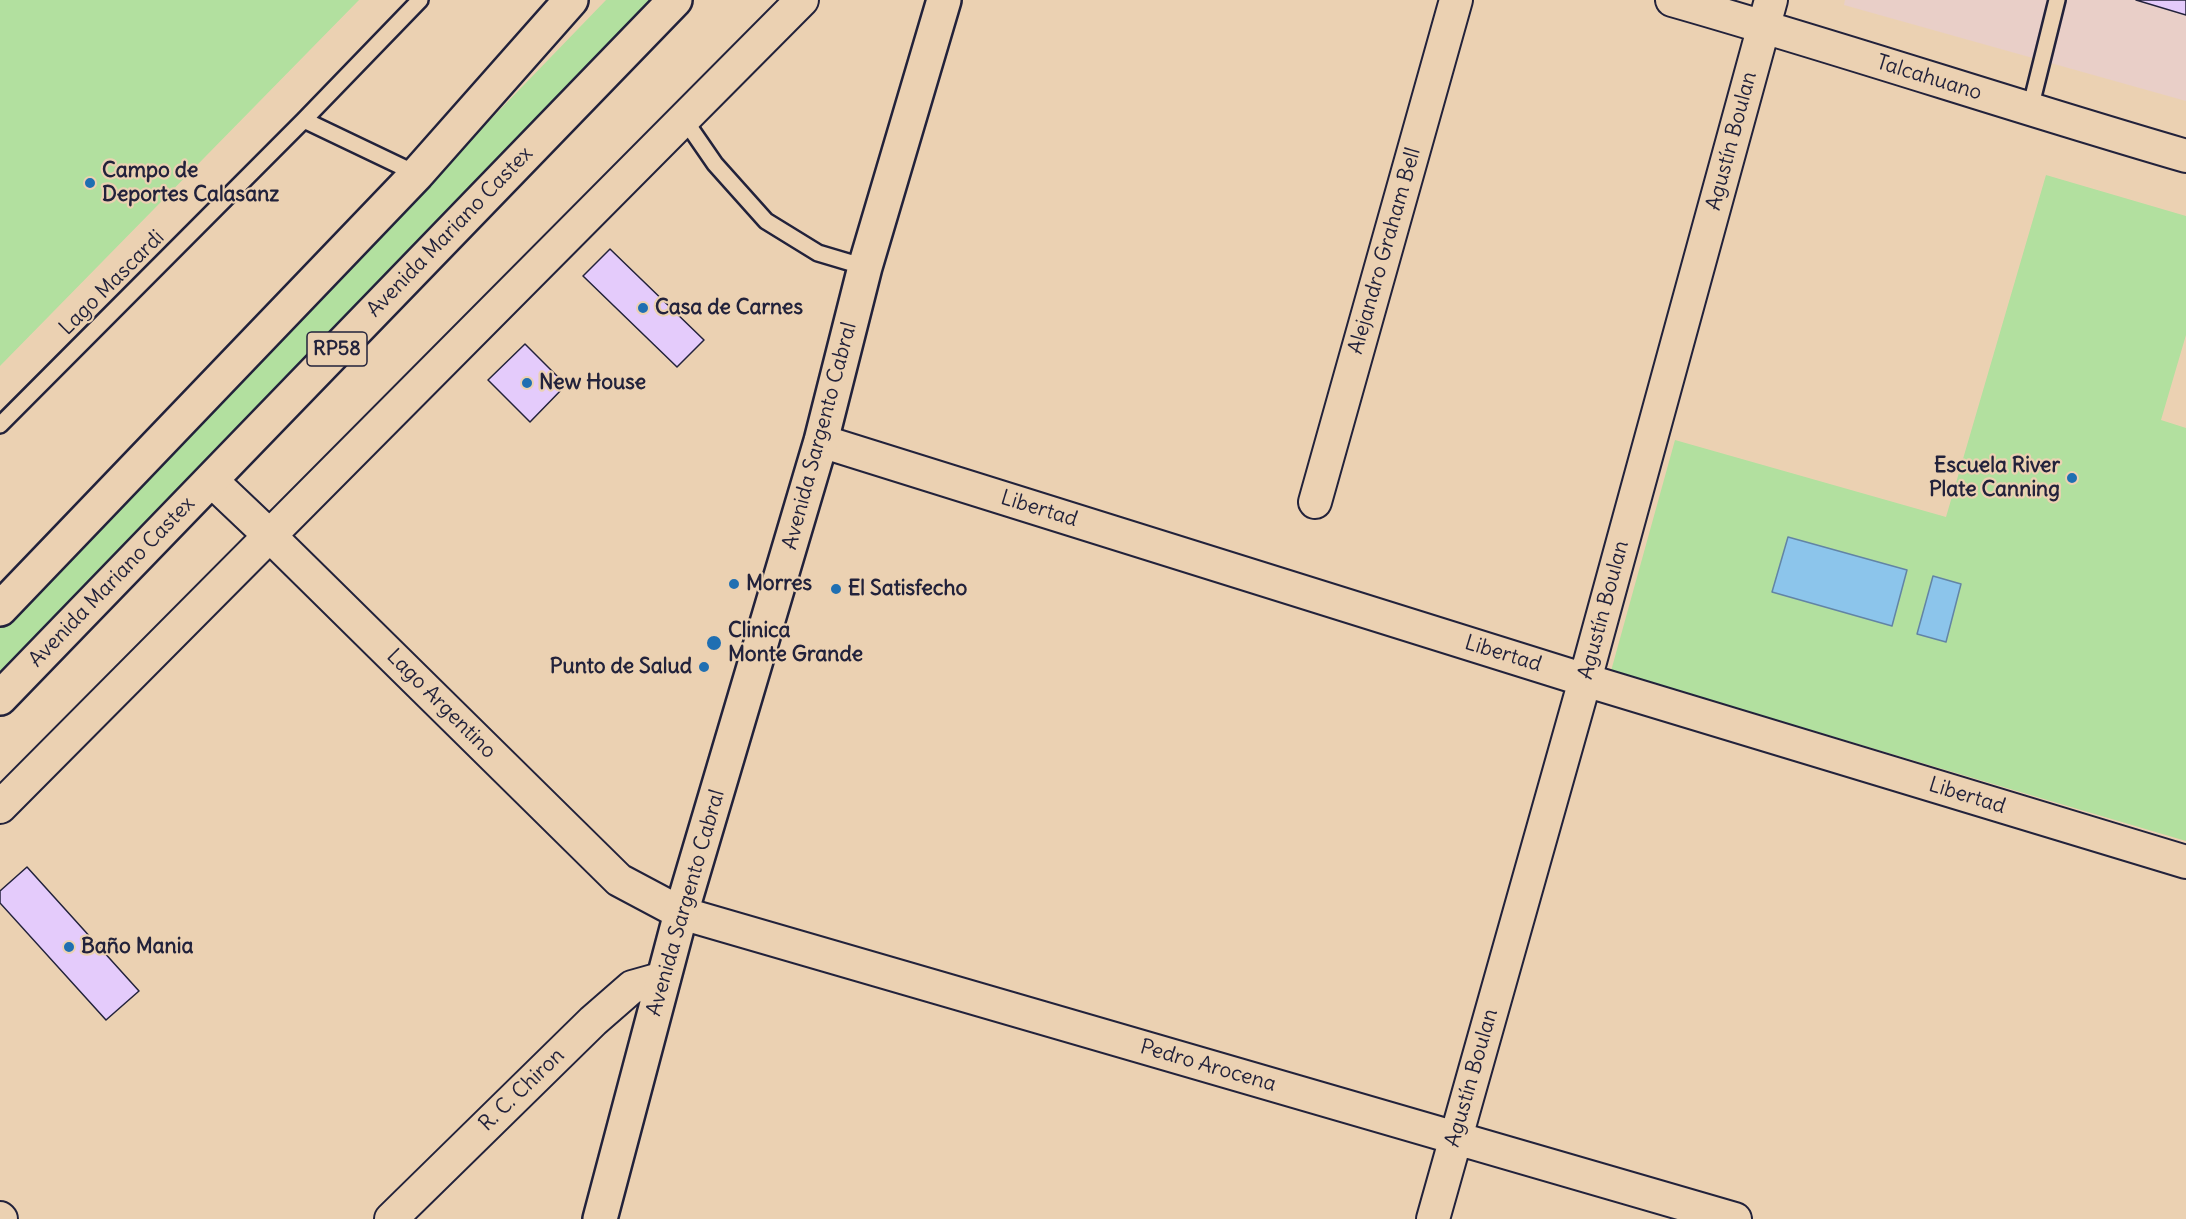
<!DOCTYPE html>
<meta charset="utf-8">
<style>
body{margin:0}
canvas{display:block;background:#ebd1b2}
</style>
<canvas width="2186" height="1219"></canvas>
<script>
const c = document.querySelector('canvas').getContext('2d');
c.lineJoin = 'round';
function fill(path, color) {
  c.fillStyle = color;
  c.fill(path, 'evenodd');
}
function stroke(path, color, width, dash) {
  c.strokeStyle = color;
  c.lineWidth = width;
  c.lineCap = dash ? 'butt' : 'round';
  c.setLineDash(dash || []);
  c.stroke(path);
}
function label(font, color, halo, rows, align = 'center') {
  c.font = font + ' Delius,sans-serif';
  c.lineWidth = 4.5;
  c.setLineDash([]);
  c.textBaseline = 'middle';
  c.strokeStyle = halo;
  c.fillStyle = color;
  for (const [text, x, y, turn = 0] of rows) {
    c.save();
    c.translate(x, y);
    c.rotate((+turn || 0) * Math.PI / 180);
    c.textAlign = isNaN(turn) ? turn : align;
    if (halo) c.strokeText(text, 0, 0);
    c.fillText(text, 0, 0);
    c.restore();
  }
}
fill(new Path2D(`
 M1845,0H2186V101L1844,5Z`), '#e9cfc8');
fill(new Path2D(`
 M0,0H359L0,366Z
 M606,0H655L0,677V627Z
 M2046,175L2186,216V335L2161,420L2186,428V841L1611,671L1675,440L1946,517Z`), '#b2e09f');
const water = new Path2D(`
 M1788,537L1907,570L1892,626L1772,592Z
 M1933,576L1961,584L1946,642L1917,634Z`);
fill(water, '#8cc5eb');
stroke(water, '#6284a5', 1.5);
const building = new Path2D(`
 M2136,0H2186V15Z
 M610,249L704,340L677,367L583,276Z
 M525,344L566,385L530,422L488,380Z
 M27,867L139,991L106,1020L0,903V891Z`);
fill(building, '#e4cbfb');
stroke(building, '#22223b', 1.5);
const service = new Path2D(`
 M2030,109L2057,0
 M684,119L715,164L766,221L818,253L865,267
 M304,120L417,174
 M0,425L304,120L420,0`);
const minor = new Path2D(`
 M1672,0C1844,49 2014,106 2186,156
 M821,441L1585,680L2186,862
 M211,480L270,536L619,880L681,913L1735,1219
 M1315,502L1456,0
 M0,807L802,0
 M0,1218L1,1219
 M391,1219L593,1021L632,987L664,978
 M1433,1219L1585,680L1771,0`);
const tertiary = new Path2D(`
 M600,1219L681,913L821,441L865,267L944,0`);
const trunk = new Path2D(`
 M0,609L417,174L571,0
 M0,698L675,0`);
stroke(service, '#22223b', 20);
stroke(minor, '#22223b', 36);
stroke(tertiary, '#22223b', 38);
stroke(trunk, '#22223b', 38);
stroke(service, '#ebd1b2', 15);
stroke(minor, '#ebd1b2', 32);
stroke(tertiary, '#ebd1b2', 33);
stroke(trunk, '#ebd1b2', 33);
for (const [x, y, r, color] of [
 [90,183,6,"#1f6fb2"],
 [643,308,6,"#1f6fb2"],
 [527,383,6,"#1f6fb2"],
 [2072,478,6,"#1f6fb2"],
 [734,584,6,"#1f6fb2"],
 [836,589,6,"#1f6fb2"],
 [714,643,8,"#1f6fb2"],
 [704,667,6,"#1f6fb2"],
 [69,947,6,"#1f6fb2"]
]) {
  const dot = new Path2D();
  dot.arc(x, y, r, 0, 2 * Math.PI);
  c.fillStyle = color;
  c.fill(dot);
  stroke(dot, '#ebd1b2', 2);
}
for (const [x, y, w] of [
 [337,349,60]
]) {
  const box = new Path2D();
  box.roundRect(x - w / 2, y - 17, w, 34, 4.5);
  c.fillStyle = '#ebd1b2';
  c.fill(box);
  stroke(box, '#22223b', 1.5);
}
label('bold 20px', '#22223b', null, [
 ["RP58",337,349]
]);
label('21px', '#22223b', '#ebd1b2', [
 ["Talcahuano",1929,78,17],
 ["Agustín Boulan",1732,141,-75],
 ["Avenida Mariano Castex",450,232,-46],
 ["Alejandro Graham Bell",1385,251,-74],
 ["Lago Mascardi",112,283,-45],
 ["Avenida Sargento Cabral",820,436,-75],
 ["Libertad",1039,509,17],
 ["Avenida Mariano Castex",112,582,-46],
 ["Agustín Boulan",1604,610,-75],
 ["Libertad",1503,654,17],
 ["Lago Argentino",441,704,45],
 ["Libertad",1967,796,17],
 ["Avenida Sargento Cabral",686,903,-74],
 ["Pedro Arocena",1208,1066,16],
 ["Agustín Boulan",1472,1078,-74],
 ["R. C. Chiron",522,1090,-44]
]);
label('bold 21px', '#22223b', '#ebd1b2', [
 ["Campo de",102,171],
 ["Deportes Calasanz",102,195],
 ["Casa de Carnes",655,308],
 ["New House",539,383],
 ["Escuela River",2060,466,"right"],
 ["Plate Canning",2060,490,"right"],
 ["Morres",746,584],
 ["El Satisfecho",848,589],
 ["Clinica",728,631],
 ["Monte Grande",728,655],
 ["Punto de Salud",692,667,"right"],
 ["Baño Mania",81,947]
], 'left');
</script>
